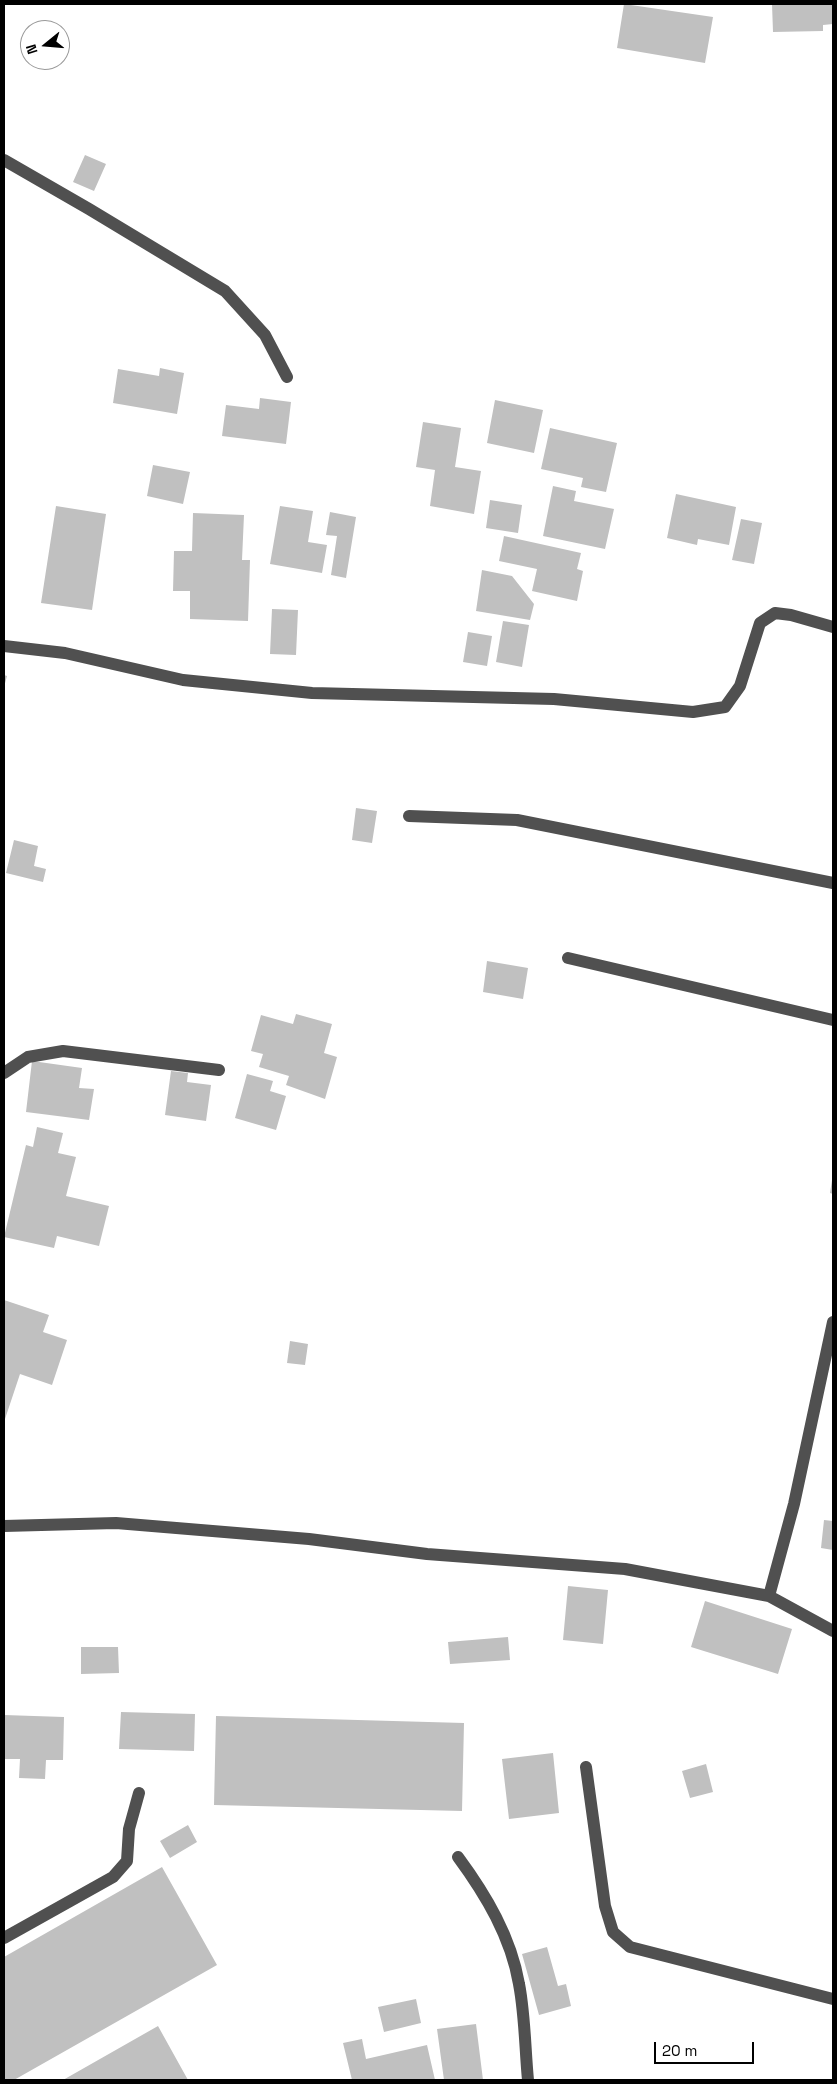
<!DOCTYPE html>
<style>
body{margin:0}
#map{position:relative;width:837px;height:2084px;overflow:hidden;background:#fff;font-family:"Space Grotesk",sans-serif}
canvas{display:block}
.frame{position:absolute;inset:0;border:5px solid #000;pointer-events:none}
.north{position:absolute;left:20px;top:20px;width:50px;height:50px;box-sizing:border-box;background:#fff;border:1px solid #999;border-radius:50%;rotate:253deg;font-size:14px;font-weight:700;line-height:20px;text-align:center;color:#000}
.north::after{content:'';display:block;margin:auto;width:18px;height:22px;background:#000;clip-path:polygon(50% 0,100% 100%,50% 72%,0 100%)}
.scale{position:absolute;left:654px;top:2042px;width:100px;height:22px;box-sizing:border-box;border:2px solid #000;border-top:0;padding-left:6px;font-size:15px;line-height:18px;white-space:nowrap;color:#000;-webkit-text-stroke:4px #fff;paint-order:stroke}
</style>
<div id="map">
<canvas width="837" height="2084"></canvas>
<div class="frame"></div>
<div class="north">N</div>
<div class="scale">20 m</div>
</div>
<script>
const c = document.querySelector('canvas').getContext('2d');
c.lineJoin = 'round';
function fill(path, color) {
  c.fillStyle = color;
  c.fill(path, 'evenodd');
}
function stroke(path, color, width, dash) {
  c.strokeStyle = color;
  c.lineWidth = width;
  c.lineCap = dash ? 'butt' : 'round';
  c.setLineDash(dash || []);
  c.stroke(path);
}
fill(new Path2D(`
 M624,4L713,17L705,63L617,48Z
 M772,4H833V24L823,25V31L773,32Z
 M85,155L106,164L94,191L73,182Z
 M160,368L184,373L177,414L113,403L118,369L159,376Z
 M260,398L291,402L286,444L222,436L226,405L259,409Z
 M495,400L543,410L534,453L487,443Z
 M423,422L461,428L455,467L481,471L474,514L430,506L435,470L416,467Z
 M550,428L617,443L606,492L581,487L583,478L541,469Z
 M153,465L190,472L183,504L147,496Z
 M553,486L576,491L574,501L614,509L605,549L543,536Z
 M676,494L736,507L729,545L698,539L697,545L667,538Z
 M490,500L522,505L518,533L486,528Z
 M56,506L106,514L92,610L41,603Z
 M280,506L313,511L308,542L327,545L322,573L270,564Z
 M330,512L356,517L346,578L331,575L337,536L326,535Z
 M193,513L244,515L242,560H250L248,621L190,619V591H173L174,551H192Z
 M741,519L762,523L754,564L732,560Z
 M504,536L581,553L577,569L583,571L577,601L532,591L537,569L499,561Z
 M482,570L512,576L534,604L530,620L476,611Z
 M272,609L298,610L296,655L270,654Z
 M503,621L529,625L522,667L496,662Z
 M468,632L492,636L487,666L463,662Z
 M4,675L7,676L4,687Z
 M356,808L377,811L372,843L352,840Z
 M14,840L38,846L34,866L46,869L43,882L6,873Z
 M487,961L528,968L523,999L483,992Z
 M296,1014L332,1024L324,1053L337,1057L325,1099L286,1085L289,1076L259,1067L263,1054L251,1051L261,1015L293,1024Z
 M32,1061L82,1068L79,1088L94,1089L89,1120L26,1112Z
 M171,1071L188,1073L187,1082L211,1085L206,1121L165,1115Z
 M247,1074L273,1081L270,1091L286,1096L276,1130L235,1118Z
 M37,1127L63,1133L58,1153L76,1157L66,1196L109,1206L99,1246L57,1236L54,1248L4,1237L26,1145L33,1147Z
 M832,1180H833V1194L830,1193Z
 M4,1300L49,1315L43,1332L67,1340L52,1385L20,1374L4,1422Z
 M290,1341L308,1344L305,1365L287,1363Z
 M824,1520L833,1521V1550L821,1548Z
 M568,1586L608,1590L603,1644L563,1640Z
 M705,1601L792,1629L778,1674L691,1647Z
 M508,1637L510,1660L450,1664L448,1642Z
 M81,1647H118L119,1673L81,1674Z
 M121,1712L195,1714L194,1751L119,1749Z
 M4,1715L64,1717L63,1760H46L45,1779L19,1778L20,1759H4Z
 M216,1716L464,1723L462,1811L214,1805Z
 M553,1753L559,1813L509,1819L502,1759Z
 M706,1764L713,1792L690,1798L682,1771Z
 M188,1825L197,1842L170,1858L160,1841Z
 M162,1867L217,1965L14,2080H4V1957Z
 M547,1947L558,1986L566,1984L571,2006L539,2015L522,1954Z
 M416,1999L421,2023L384,2032L378,2007Z
 M476,2024L483,2080H444L437,2029Z
 M158,2026L188,2080H63Z
 M362,2039L366,2059L427,2045L435,2080H352L343,2043Z`), '#c0c0c0');
stroke(new Path2D(`
 M4,160L89,209L225,291L265,335L287,377
 M4,646L65,653L183,680L312,693L554,699L693,712L725,707L740,686L760,623L775,613L791,615L833,627
 M409,816L517,820L833,883
 M568,958L833,1020
 M4,1073L28,1057L63,1051L219,1070
 M4,1526L116,1523L309,1539L427,1554L625,1569L769,1596L833,1631
 M769,1596L794,1504L833,1322
 M586,1767L605,1906L613,1932L630,1947L833,1999
 M458,1857C486,1895 511,1937 519,1984C525,2015 525,2049 528,2080
 M4,1938L113,1877L127,1861L129,1829L139,1793`), '#505050', 12);
</script>
